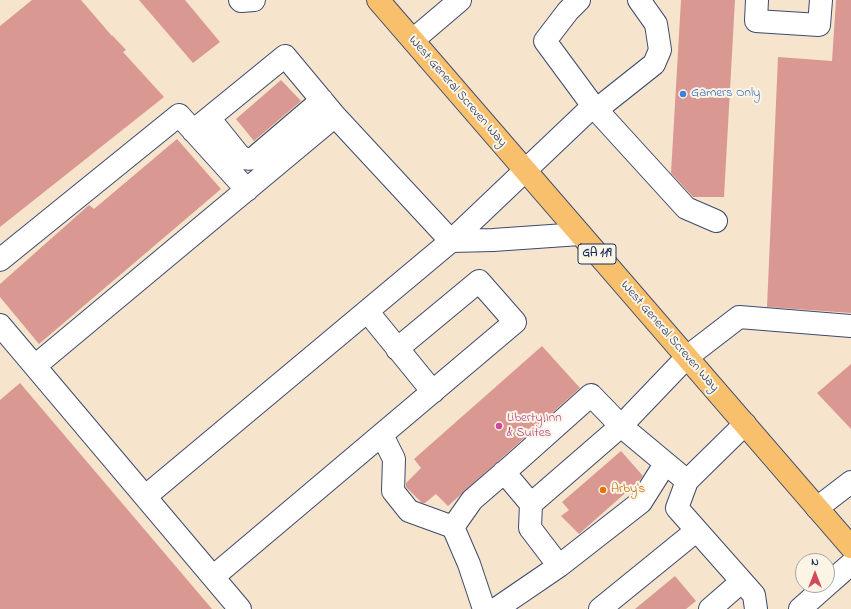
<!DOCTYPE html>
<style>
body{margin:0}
#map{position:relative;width:851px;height:609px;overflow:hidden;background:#f6e5cc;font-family:"Indie Flower",sans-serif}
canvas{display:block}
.north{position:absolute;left:795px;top:553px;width:40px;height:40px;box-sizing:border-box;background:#fcf5e5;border:1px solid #a2a6af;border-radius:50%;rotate:0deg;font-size:11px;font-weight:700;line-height:16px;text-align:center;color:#1b2f5e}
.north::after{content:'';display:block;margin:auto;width:14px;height:18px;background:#d1495b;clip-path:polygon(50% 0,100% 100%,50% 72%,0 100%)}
</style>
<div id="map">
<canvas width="851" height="609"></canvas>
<div class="north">N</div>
</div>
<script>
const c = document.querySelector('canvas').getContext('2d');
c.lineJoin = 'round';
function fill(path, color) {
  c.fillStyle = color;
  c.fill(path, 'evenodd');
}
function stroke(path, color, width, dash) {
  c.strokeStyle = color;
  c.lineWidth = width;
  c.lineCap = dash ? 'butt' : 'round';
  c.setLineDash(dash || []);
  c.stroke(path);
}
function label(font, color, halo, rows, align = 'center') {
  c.font = font + ' "Indie Flower",sans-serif';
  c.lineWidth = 4;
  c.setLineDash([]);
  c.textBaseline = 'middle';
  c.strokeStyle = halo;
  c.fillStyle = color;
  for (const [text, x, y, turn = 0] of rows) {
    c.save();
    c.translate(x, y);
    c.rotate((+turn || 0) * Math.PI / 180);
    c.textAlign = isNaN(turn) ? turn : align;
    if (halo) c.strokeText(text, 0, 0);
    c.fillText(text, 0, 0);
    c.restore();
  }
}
fill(new Path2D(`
 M32,0H81L112,36V35L126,50L123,52L164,97L0,227V26Z
 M139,0H185L220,42L193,63Z
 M681,0H735L724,197H693L671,173Z
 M836,0H851V313L767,307L778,57L832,61Z
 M281,80L301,101L254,141L236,119Z
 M177,139L221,189L39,344L0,297V284L89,205L94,209Z
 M542,346L580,388L448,506L436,494L425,503H422L406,487V483L421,468L414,459Z
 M851,364V429L817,393Z
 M20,383L212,609H0V400Z
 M621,451L643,476L640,480L579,534L561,516L569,510L562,502Z
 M675,576L696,601L686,609H635Z`), '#da9892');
const minor = new Path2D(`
 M240,0L241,1L254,0
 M579,0L568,11L545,41L593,106L451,241L493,240L580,234
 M757,0L756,21L819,25L821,0
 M413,40L460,0
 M593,106L686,208L716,221
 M596,110L654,64L660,50L656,24L639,0
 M209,118L238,154C243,159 247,160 254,158L322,100
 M193,131L285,56L335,116
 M0,260L179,115L247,190
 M367,311L433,392
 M0,325L240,609
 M35,366L335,116L451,241L146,496
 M745,424L687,481L677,508L754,595L756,609
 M382,435L394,459L393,491L409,511L453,527
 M504,472L531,504
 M817,508L851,482
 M453,527L472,500L516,462L591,395L621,426L687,481
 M453,527L469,564L484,609
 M559,566L530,528L531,504L621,426L687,357L739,317L851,326
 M213,577L515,322L479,281L397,349
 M827,585L851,564
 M496,609L559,566L641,502L665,464
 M600,609L696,531
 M710,609L741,582
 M800,609L827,585`);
const major = new Path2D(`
 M378,0L851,547`);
stroke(minor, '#3c4a6e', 24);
stroke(major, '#3c4a6e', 24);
stroke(minor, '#fff', 22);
stroke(major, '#f8bf6c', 22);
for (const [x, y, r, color] of [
 [683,94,4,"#3f7fe0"],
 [499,426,4,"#d1479c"],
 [603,490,4,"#e8710a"]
]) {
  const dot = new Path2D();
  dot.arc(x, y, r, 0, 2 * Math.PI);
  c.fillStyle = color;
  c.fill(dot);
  stroke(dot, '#fcf5e5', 1.5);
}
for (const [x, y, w] of [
 [597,254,38]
]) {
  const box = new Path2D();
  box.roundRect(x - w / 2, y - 10, w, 20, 3);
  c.fillStyle = '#fcf5e5';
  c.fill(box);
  stroke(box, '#1b2f5e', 1);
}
label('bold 12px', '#1b2f5e', null, [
 ["GA 119",597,254]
]);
label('13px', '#1b2f5e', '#fcf5e5', [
 ["West General Screven Way",457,92,49],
 ["West General Screven Way",669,337,49]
]);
label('13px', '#366cbe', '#fcf5e5', [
 ["Gamers Only",691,94]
], 'left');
label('13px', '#b23c85', '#fcf5e5', [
 ["Liberty Inn",507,419],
 ["& Suites",507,434]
], 'left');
label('13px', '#c56008', '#fcf5e5', [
 ["Arby's",611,490]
], 'left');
</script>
